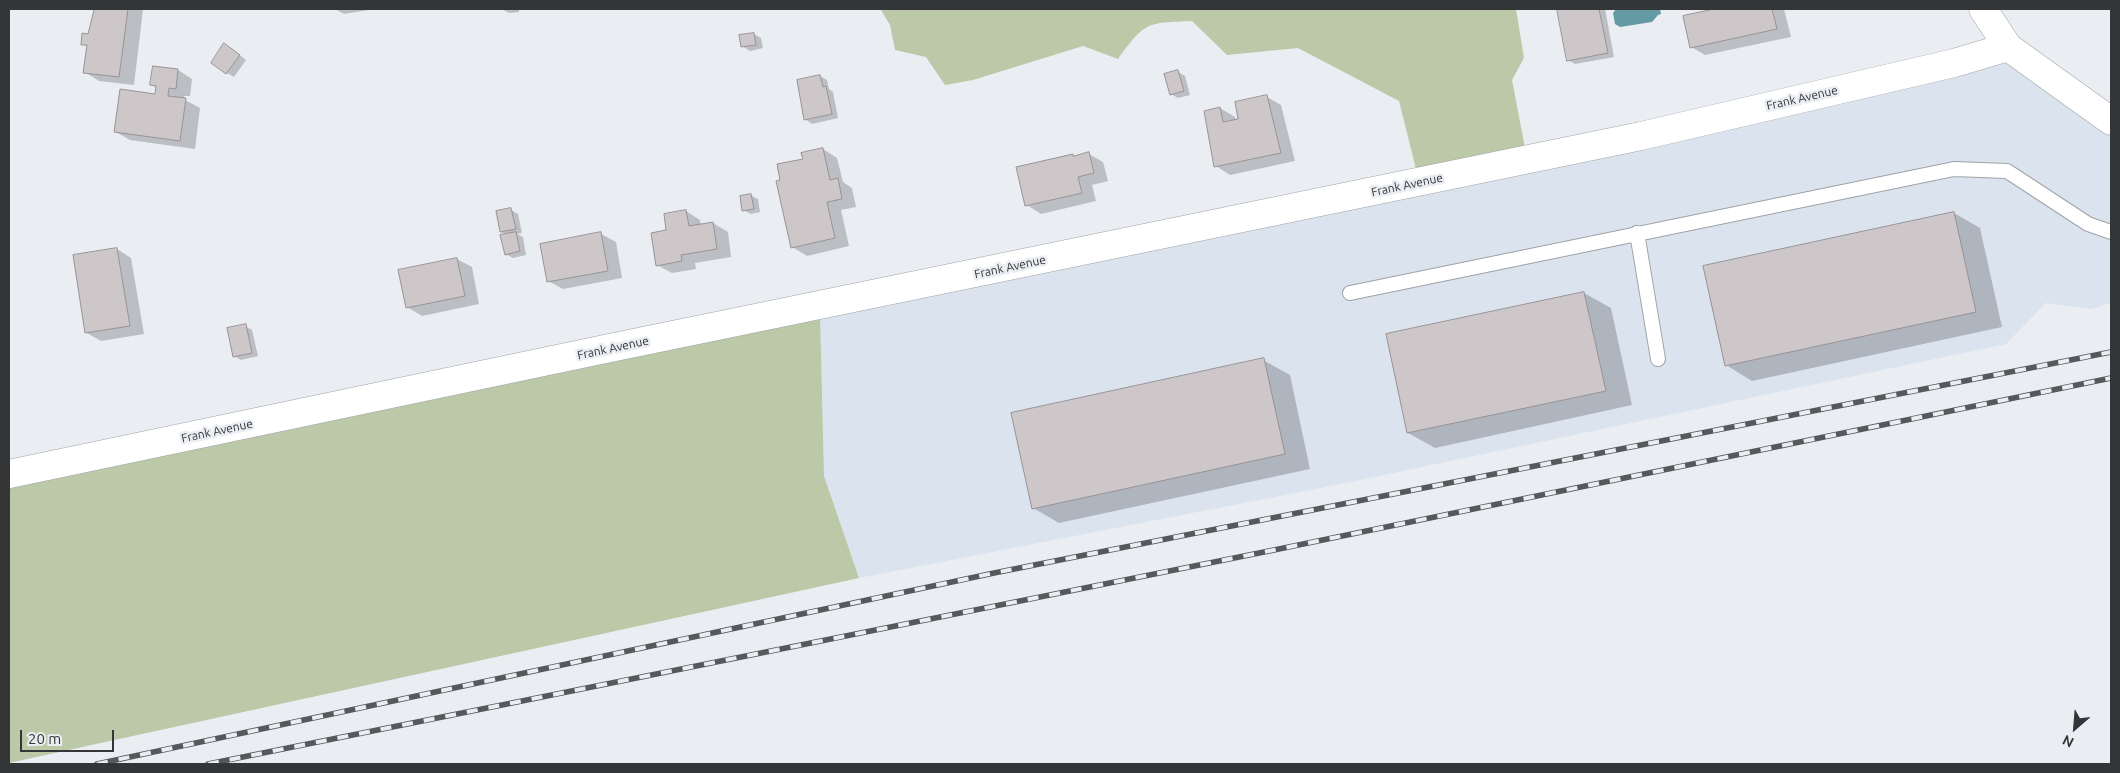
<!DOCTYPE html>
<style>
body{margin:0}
#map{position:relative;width:2120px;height:773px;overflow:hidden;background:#eaeef3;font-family:Ubuntu,sans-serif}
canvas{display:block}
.frame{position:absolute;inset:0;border:10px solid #333537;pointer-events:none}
.north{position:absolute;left:2050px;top:703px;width:50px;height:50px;-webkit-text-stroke:4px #eaeef3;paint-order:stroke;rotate:207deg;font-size:14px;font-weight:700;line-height:20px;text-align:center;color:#333537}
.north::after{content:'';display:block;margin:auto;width:18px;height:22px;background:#333537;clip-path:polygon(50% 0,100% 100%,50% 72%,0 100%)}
.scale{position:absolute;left:20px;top:730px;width:94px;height:22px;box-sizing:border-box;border:2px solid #333537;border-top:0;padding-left:6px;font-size:15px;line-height:18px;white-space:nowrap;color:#333537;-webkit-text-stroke:4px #eaeef3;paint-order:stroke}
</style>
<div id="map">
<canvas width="2120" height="773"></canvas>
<div class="frame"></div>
<div class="north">N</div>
<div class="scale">20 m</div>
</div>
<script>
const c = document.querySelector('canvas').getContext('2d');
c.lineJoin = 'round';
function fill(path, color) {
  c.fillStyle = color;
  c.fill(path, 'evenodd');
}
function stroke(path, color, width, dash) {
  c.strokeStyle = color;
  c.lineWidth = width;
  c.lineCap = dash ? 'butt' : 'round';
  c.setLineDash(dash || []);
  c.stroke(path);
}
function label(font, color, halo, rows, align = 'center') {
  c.font = font + ' Ubuntu,sans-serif';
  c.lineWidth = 5;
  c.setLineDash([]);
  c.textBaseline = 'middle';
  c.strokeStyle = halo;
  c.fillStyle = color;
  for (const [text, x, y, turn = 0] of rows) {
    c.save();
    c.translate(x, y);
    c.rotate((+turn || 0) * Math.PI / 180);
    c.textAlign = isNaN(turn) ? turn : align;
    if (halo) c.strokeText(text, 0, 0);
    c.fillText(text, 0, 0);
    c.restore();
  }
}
fill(new Path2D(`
 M2002,26L2111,110V303L2091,309L2046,303L2006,344L1341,484L859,578L824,476L820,311L1957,64Z`), '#dbe3ee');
fill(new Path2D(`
 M883,9H1516L1524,58L1512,80L1525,148L1418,177L1399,101L1298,48L1227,55L1192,21C1146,23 1146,21 1118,59L1083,46L973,80L945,85L926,57L895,50L890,25L881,10Z
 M820,311L824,476L859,578L9,763V476Z`), '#bbc9a8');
fill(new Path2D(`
 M1616,9H1660L1661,14L1658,15L1652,22L1620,27L1615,24L1613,13Z`), '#649aa3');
fill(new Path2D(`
 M92,9H143L134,85L99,81L85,72L88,47L82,44L89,35L95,11Z
 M335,9H375L344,14Z
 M502,9H519V12L509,13Z
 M1558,9H1605L1614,57L1575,64L1568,60Z
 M1715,9H1784L1791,37L1705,55L1691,47Z
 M754,34L761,38L763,48L750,51L742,46Z
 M232,49L246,60L234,77L227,73Z
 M178,70L192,79L190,96H184L183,99L200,108L195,149L130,140L116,132L156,95L157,88L152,85Z
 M1178,72L1185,76L1190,95L1178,98L1171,94Z
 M820,76L827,80L829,89L833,92L838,118L812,124L805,119Z
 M1267,97L1281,105L1295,161L1230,175L1216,166L1205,112L1220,108L1235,117L1236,121L1240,120Z
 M823,149L837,158L843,182L852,188L856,207L841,210L849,246L807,256L792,247L782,181L804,160Z
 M1089,154L1103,162L1108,181L1092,185L1096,201L1041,214L1027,205L1072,155L1075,157Z
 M750,195L758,199L760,212L751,214L743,210Z
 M511,210L518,214L522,233L517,234L523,237L526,255L513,258L506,254L507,235L501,232Z
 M686,211L700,220L701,225L713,223L728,232L731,257L695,263L696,269L672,273L657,265L668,231Z
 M1954,213L1980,228L2002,327L1752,381L1726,365Z
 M601,234L616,242L622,278L563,289L548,281Z
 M117,249L131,258L144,334L101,341L87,333Z
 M457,259L472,267L479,304L422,316L407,307L400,271Z
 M1584,293L1611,308L1632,405L1435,448L1408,433Z
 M245,326L252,330L258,356L241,360L234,356Z
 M1263,360L1290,375L1310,469L1059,523L1033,508Z`), '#0003');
const building = new Path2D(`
 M91,9H128L119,77L83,73L87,45H81L82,33L88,34L94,10Z
 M1557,9H1599L1608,53L1567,61Z
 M1714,9H1772L1777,29L1690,48L1683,16Z
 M754,33L756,45L741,47L739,35Z
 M224,43L240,55L226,74L211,63Z
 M153,66L178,69L176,89L169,88L168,96L186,98L180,141L114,132L120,89L155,94L156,86L150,85Z
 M1178,70L1184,91L1170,95L1164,74Z
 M820,75L823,87L826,86L832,114L804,120L797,80Z
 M1267,95L1281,153L1214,167L1204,111L1220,107L1223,122L1238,119L1235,102Z
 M823,148L830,180L838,178L842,199L827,202L835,238L791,248L776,181L780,180L777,164L803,159L801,153Z
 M1089,152L1094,173L1078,177L1082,193L1025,206L1016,167L1073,154V156Z
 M751,194L754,209L742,211L740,196Z
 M511,208L516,229L500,232L496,211Z
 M686,210L689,226L713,222L717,249L681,255L682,261L656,266L651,233L666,230L664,214Z
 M1954,212L1976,312L1725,366L1703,266Z
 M516,232L520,251L505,255L500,235Z
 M601,232L608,271L547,282L540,244Z
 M117,248L130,326L85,333L73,255Z
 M457,258L465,296L406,308L398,270Z
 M1584,292L1606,391L1407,433L1386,334Z
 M246,324L252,353L233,357L227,328Z
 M1264,358L1285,454L1032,509L1011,413Z`);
fill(building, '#cdc7ca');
stroke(building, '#989295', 1);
const lane = new Path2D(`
 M1637,233L1658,359
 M1350,293L1954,169L2007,171L2088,224L2111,232`);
const street = new Path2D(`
 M1983,9L2008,47L2111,121
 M9,474L605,349L1641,136L1954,63L2008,47`);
stroke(lane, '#9fa3a8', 16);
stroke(street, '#9fa3a8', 29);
stroke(lane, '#fff', 14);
stroke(street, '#fff', 28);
const rail = new Path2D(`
 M97,764L994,573L2111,352
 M208,764L1274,550L2111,378`);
stroke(rail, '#56585b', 5.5);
stroke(rail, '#eaeef3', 4, [11]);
label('12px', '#333537', '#eaeef3', [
 ["Frank Avenue",1802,98,-13],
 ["Frank Avenue",1407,185,-12],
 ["Frank Avenue",1010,267,-12],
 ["Frank Avenue",613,348,-12],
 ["Frank Avenue",217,431,-12]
]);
</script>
